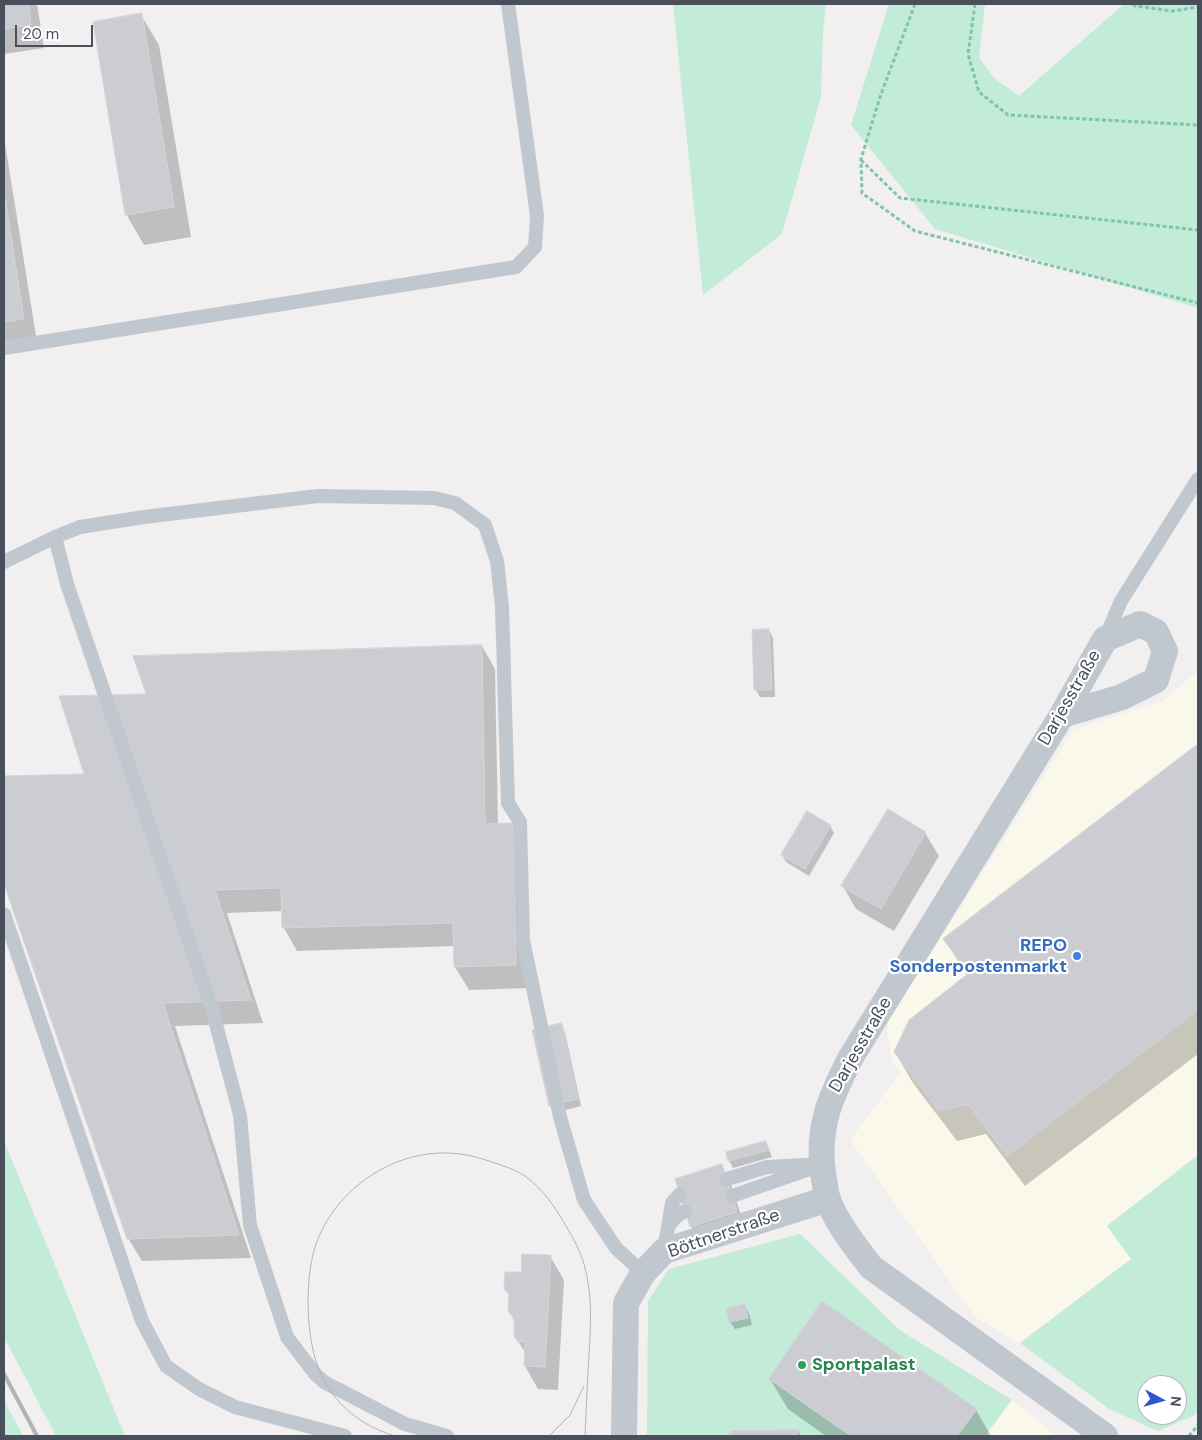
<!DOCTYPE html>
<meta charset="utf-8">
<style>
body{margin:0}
#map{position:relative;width:1202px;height:1440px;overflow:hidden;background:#f1efef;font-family:"DM Sans",sans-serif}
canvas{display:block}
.frame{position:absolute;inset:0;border:5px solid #494f5b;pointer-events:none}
.north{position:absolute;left:1137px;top:1375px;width:50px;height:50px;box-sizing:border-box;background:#fff;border:1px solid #b6b9bd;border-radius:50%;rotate:96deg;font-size:14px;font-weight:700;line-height:20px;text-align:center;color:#494f5b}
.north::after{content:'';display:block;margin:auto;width:18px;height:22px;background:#2b58d0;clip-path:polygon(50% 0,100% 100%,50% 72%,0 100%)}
.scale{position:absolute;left:15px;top:25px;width:78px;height:22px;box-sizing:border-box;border:2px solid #494f5b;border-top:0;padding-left:6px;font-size:15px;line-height:18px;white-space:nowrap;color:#494f5b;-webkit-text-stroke:4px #fff;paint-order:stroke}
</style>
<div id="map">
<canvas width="1202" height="1440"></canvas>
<div class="frame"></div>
<div class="north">N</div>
<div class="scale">20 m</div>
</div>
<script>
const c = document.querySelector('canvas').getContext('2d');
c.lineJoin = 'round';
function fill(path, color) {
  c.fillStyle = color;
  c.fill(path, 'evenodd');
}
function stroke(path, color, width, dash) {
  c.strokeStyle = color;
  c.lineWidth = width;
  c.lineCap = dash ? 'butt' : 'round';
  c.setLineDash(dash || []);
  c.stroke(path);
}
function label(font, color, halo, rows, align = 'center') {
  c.font = font + ' "DM Sans",sans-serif';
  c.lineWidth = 4.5;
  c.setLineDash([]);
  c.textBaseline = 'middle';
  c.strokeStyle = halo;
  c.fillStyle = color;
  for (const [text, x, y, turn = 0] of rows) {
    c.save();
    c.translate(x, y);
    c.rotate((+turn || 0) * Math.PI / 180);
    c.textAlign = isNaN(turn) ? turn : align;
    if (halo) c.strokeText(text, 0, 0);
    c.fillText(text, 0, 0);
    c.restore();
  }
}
fill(new Path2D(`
 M1198,671V1155L1107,1226L1131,1259L1020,1343L975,1317L850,1140L901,1072L891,1061L887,1023L1073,730L1164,700Z
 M1012,1400L1057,1436H985Z`), '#faf8ea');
fill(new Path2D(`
 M673,4H826L823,31L821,97L782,234L703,295Z
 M889,4H985L979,58L994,78L1019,96L1124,4H1198V308L935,229L851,125Z
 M4,1141L125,1436H56L4,1337Z
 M1198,1155V1411L1193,1416L1158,1431L1109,1409L1020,1343L1131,1259L1107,1226ZM1147,1385H1177V1415H1147Z
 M800,1234L901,1331L1012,1400L985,1436H647L648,1301L669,1269Z
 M4,1400L23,1436H4Z`), '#c2ebd8');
fill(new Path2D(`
 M4,4H37L44,48L4,54Z
 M141,15L159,45L191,237L144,245L126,214Z
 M4,137L37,342L4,347Z
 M769,630L773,638L775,697H760L756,690L753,631Z
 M482,646L495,669L498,825L513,824L526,847L529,988L469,990L455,967V946L297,951L284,928L283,911L227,913L263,1023L175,1026L251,1258L142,1261L128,1238L4,880V777L85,775L148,695Z
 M1198,746V1054L1025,1186L986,1134L957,1141L913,1083L895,1052L967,976L945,939Z
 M888,810L925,833L939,856L894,931L856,909L843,886Z
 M830,826L834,833L809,876L786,862L782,855Z
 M561,1025L565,1032L581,1106L554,1113L550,1105Z
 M766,1142L772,1157L733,1168L729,1161Z
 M722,1166L730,1181L745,1228L700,1242L691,1226Z
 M550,1256L564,1280L558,1390L538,1389L525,1366L526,1354L515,1336V1322L509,1311L522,1274Z
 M745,1306L749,1313L752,1325L735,1329L730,1322Z
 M770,1379L976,1410L991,1436H826L788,1409Z
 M798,1431L801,1436H729L731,1432Z`), '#0003');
const building = new Path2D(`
 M4,4H28L31,25L4,29Z
 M142,13L174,207L125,215L93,22Z
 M4,192L24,319L4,322Z
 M769,629L772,690H754L752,630Z
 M482,645L485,824L513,823L516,965L454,967L453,923L282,928L281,888L215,890L251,1000L163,1003L239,1235L127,1239L4,884V776L84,774L59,696L146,694L133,656Z
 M1198,744V1010L1007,1156L968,1104L939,1111L894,1052L909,1020L969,973L943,939Z
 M888,809L926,832L881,909L841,886Z
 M807,811L831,825L805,869L781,855Z
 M562,1023L578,1099L549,1106L532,1030Z
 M766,1141L769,1150L728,1161L726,1152Z
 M722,1164L737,1212L690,1227L675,1179Z
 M522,1254L551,1255L545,1367L524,1366L525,1342H518L514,1336V1318L508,1311L509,1295L504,1289L505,1272H521Z
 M822,1301L977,1409L957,1436H851L769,1379Z
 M745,1304L748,1318L729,1322L726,1309Z
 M799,1430L797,1434L799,1436H727L731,1431Z`);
fill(building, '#cccdd3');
stroke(building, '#d4d4da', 1);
stroke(new Path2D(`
 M915,4L880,97L861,159L862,193L915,231L1198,303
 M975,4L968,54L979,92L1008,115L1198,125
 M1133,4L1135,6L1173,11L1198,7
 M861,160L900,198L1198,230
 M1189,1436L1198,1425`), '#7dc5ad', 3, [4, 2.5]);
stroke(new Path2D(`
 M4,348L516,267L535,247L537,216L508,4
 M55,537L67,584L212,1009L240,1115L250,1225L287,1337L316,1375L324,1382L405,1424L447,1436
 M4,562L55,537L80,527L144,517L318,496L434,498L455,503L485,525L497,561L502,607L508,803L520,822L523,940L560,1117L584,1200L616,1248L643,1273
 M1105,638L1121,601L1198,479
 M4,914L142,1321L166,1366L199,1389L235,1407L345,1436
 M727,1179L767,1167L822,1164
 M732,1196L810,1169
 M668,1226L677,1216L685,1211
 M664,1251L672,1203L680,1194`), '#c1c7cf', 14);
stroke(new Path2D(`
 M1062,715L1122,697L1156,680L1165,651L1156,632L1140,624L1105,639L1062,715L851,1057C830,1098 817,1126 823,1174C825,1182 825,1192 828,1200C838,1225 855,1246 871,1267L1105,1436
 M624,1436L626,1303L643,1273L664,1251L828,1199`), '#c1c7cf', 26);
stroke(new Path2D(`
 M395,1436C351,1423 320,1391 312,1345C306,1314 306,1268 318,1239C340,1184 401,1146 460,1154C470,1155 479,1158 489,1161C501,1165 514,1169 525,1176C543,1189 555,1207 566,1226C573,1238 580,1250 584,1264C594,1300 590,1334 588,1371C587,1393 586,1414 585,1436
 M549,1436L570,1415L584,1386`), '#b2b3b9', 1);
stroke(new Path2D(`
 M4,1374L37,1436`), '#b2b3b9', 4);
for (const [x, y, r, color] of [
 [1077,956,5,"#3f7fe0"],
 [802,1365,5,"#2e9e5b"]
]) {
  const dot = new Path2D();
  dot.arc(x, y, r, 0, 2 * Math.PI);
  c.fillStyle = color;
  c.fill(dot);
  stroke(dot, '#fff', 2);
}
label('18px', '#494f5b', '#fff', [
 ["Darjesstraße",1070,698,-60],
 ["Darjesstraße",861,1045,-60],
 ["Böttnerstraße",724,1234,-19]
]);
label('bold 18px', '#366cbe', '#fff', [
 ["REPO",1067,946],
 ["Sonderpostenmarkt",1067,967]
], 'right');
label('bold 18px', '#27864d', '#fff', [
 ["Sportpalast",812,1365]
], 'left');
</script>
